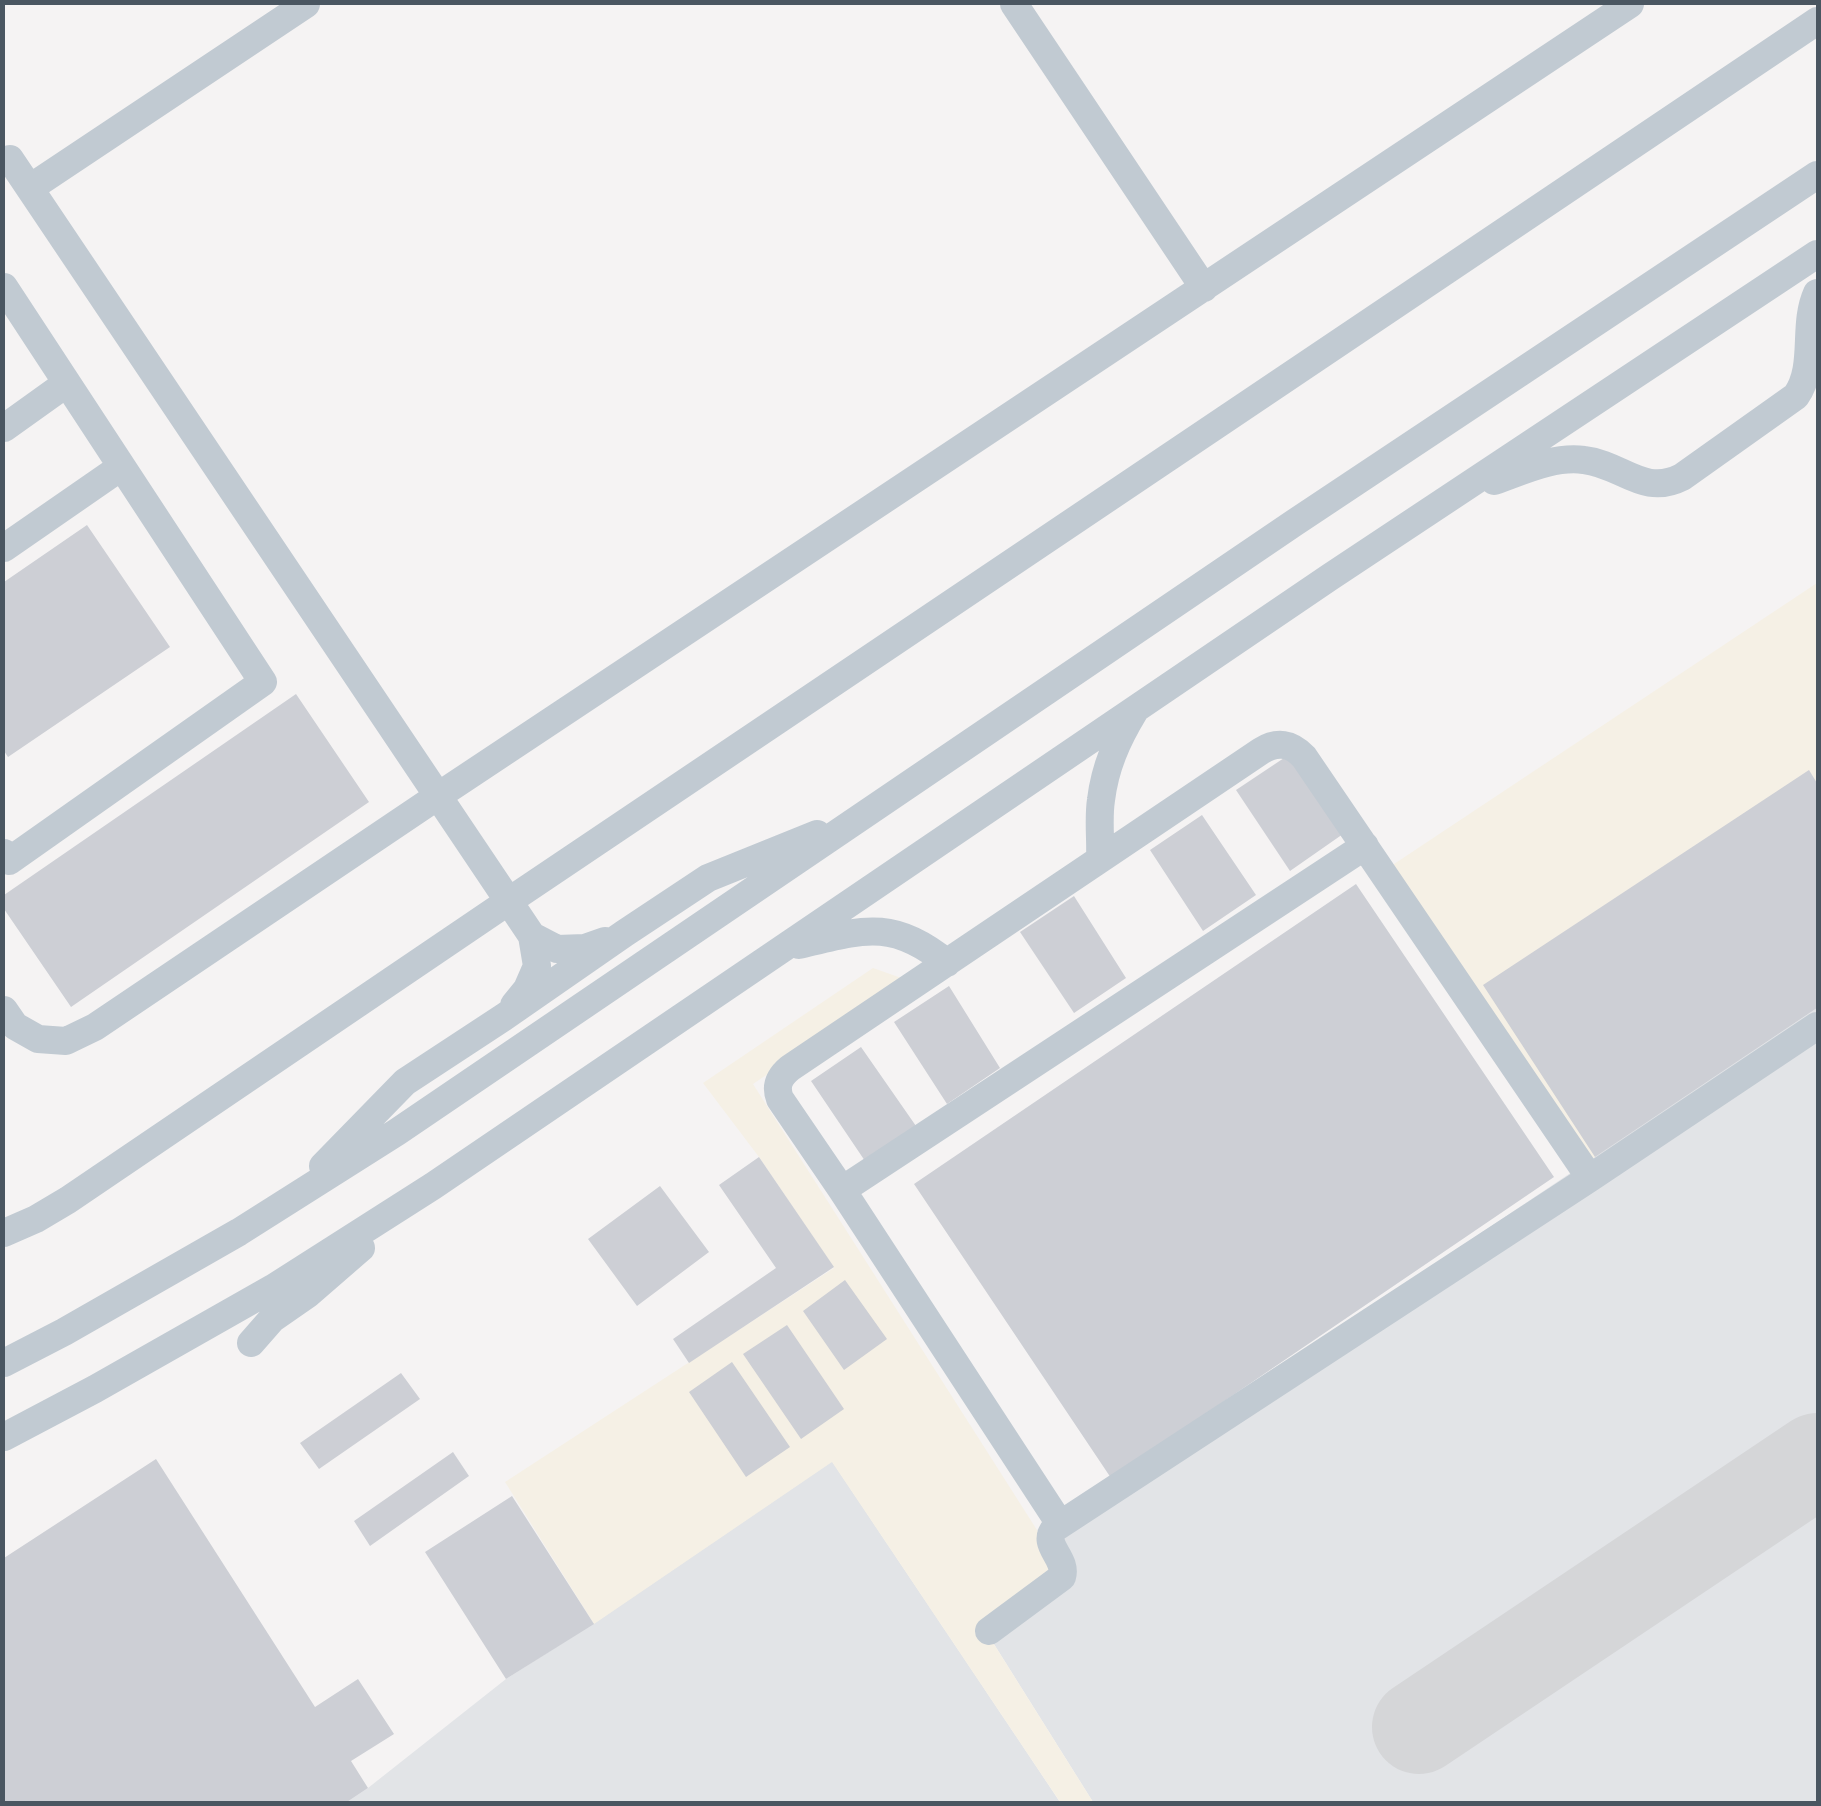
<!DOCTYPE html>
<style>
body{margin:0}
#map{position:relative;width:1821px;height:1806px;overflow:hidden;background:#f5f3f3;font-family:Manrope,sans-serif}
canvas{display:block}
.frame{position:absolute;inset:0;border:5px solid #4a5661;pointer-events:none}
</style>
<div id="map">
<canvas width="1821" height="1806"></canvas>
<div class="frame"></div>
</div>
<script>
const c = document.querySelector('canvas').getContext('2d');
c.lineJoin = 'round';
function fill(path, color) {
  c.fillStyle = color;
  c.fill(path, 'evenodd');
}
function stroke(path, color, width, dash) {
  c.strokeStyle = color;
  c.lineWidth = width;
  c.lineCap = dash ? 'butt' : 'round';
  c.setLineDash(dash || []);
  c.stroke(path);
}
fill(new Path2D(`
 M1817,1008V1802H1093L987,1633L1060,1571L1037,1530Z
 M832,1461L1060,1802H347L368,1788L506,1679L594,1623Z`), '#e2e4e7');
fill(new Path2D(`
 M1817,583V783L1809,771L1595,1157L1581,1165L1382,872Z
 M873,968L907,980L753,1084L1037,1530L1061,1570L987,1633L1093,1802H1060L832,1462L594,1624L505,1482L834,1268L759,1157L703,1083Z`), '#f5f0e5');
stroke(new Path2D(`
 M1419,1727L1817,1460`), '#d5d6d8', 94);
fill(new Path2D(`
 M87,525L170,647L8,757L4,751V582Z
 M296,694L369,802L71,1007L4,909V895Z
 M1290,754L1343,834L1290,871L1236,790Z
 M1809,770L1817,783V1008L1595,1157L1483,985Z
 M1202,815L1256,895L1203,931L1150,850Z
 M1356,884L1554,1177L1111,1478L914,1184Z
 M1074,896L1126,978L1074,1013L1020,932Z
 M949,986L1000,1068L947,1104L894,1022Z
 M861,1047L916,1126L865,1161L811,1081Z
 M759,1157L834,1267L689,1363L673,1339L776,1268L719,1185Z
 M660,1186L709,1252L637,1306L588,1239Z
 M845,1280L887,1339L844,1370L803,1311Z
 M787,1325L844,1409L801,1439L743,1354Z
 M732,1362L790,1447L746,1477L689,1392Z
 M401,1373L420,1399L319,1469L300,1443Z
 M453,1452L469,1476L370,1546L354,1521Z
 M156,1459L315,1707L358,1679L394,1734L351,1761L368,1788L347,1802H4V1558Z
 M512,1496L594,1624L506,1679L425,1552Z`), '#cdcfd5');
stroke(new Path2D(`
 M1014,4L1204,288
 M10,159L532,936
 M30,188L306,4
 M4,287L263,682L9,861L4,853
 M4,428L67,383
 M1494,481C1523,471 1553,456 1584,460C1622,464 1643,497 1682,477L1796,396C1817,366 1802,326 1817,293
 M4,548L121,467
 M1100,859C1101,840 1098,819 1101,800C1105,767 1117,740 1134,712
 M799,945C862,930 892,918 947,963
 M514,1005L527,989L537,966L532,936L557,949L585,948L605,941
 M4,1010L15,1026L38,1039L66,1041L95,1027L438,796L1630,4
 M323,1166L405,1082L504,1017L625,933L708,878L817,834
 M842,1190L1365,846
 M4,1233L36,1219L68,1200L509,901L1817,21
 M251,1343L272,1319L308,1294L361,1248
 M4,1363L64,1332L239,1232L397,1132L1294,523L1817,175
 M4,1437L95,1389L273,1288L433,1186L1330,577L1817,254
 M1060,1524L842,1190L780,1099C775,1086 779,1077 790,1068L1261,751C1277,741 1291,743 1304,757L1590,1178
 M989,1631L1062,1577C1068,1558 1040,1545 1055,1528L1590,1178L1817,1026`), '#c1cad2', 28);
</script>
